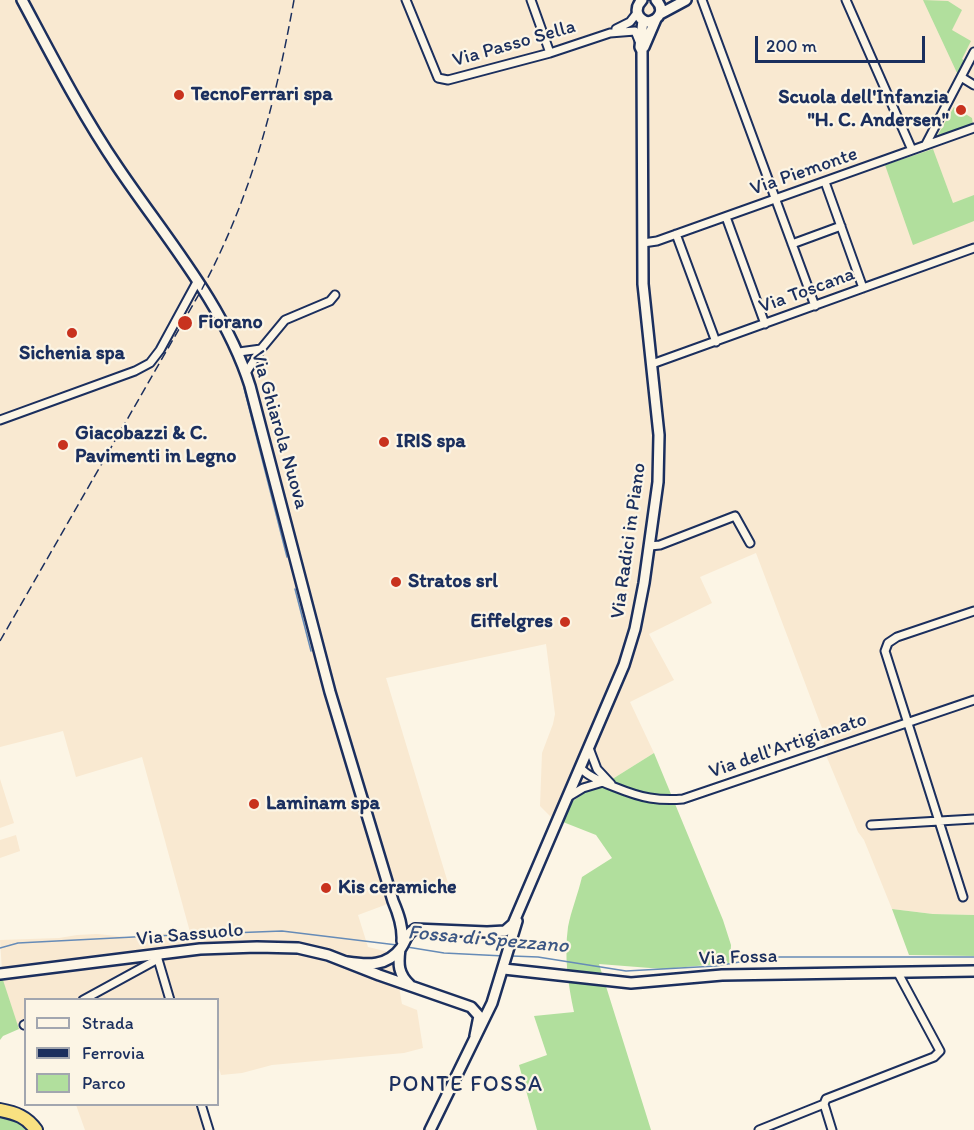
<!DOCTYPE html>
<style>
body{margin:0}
#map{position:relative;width:974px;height:1130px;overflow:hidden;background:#fcf5e5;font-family:Itim,sans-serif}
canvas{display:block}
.legend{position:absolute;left:24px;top:998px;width:195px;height:108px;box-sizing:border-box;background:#fcf5e5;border:2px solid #a2a6af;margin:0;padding:8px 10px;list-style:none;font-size:18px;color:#1b2f5e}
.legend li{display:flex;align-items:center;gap:12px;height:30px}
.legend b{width:30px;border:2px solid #a2a6af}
.scale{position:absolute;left:755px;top:36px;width:170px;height:27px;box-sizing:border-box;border:3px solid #1b2f5e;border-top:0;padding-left:8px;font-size:18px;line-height:21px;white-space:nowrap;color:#1b2f5e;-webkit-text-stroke:4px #fcf5e5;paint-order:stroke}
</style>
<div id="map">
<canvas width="974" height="1130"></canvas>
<ul class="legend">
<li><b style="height:8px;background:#fcf5e5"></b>Strada</li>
<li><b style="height:8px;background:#1b2f5e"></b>Ferrovia</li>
<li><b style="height:16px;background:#b1df9d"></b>Parco</li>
</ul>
<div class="scale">200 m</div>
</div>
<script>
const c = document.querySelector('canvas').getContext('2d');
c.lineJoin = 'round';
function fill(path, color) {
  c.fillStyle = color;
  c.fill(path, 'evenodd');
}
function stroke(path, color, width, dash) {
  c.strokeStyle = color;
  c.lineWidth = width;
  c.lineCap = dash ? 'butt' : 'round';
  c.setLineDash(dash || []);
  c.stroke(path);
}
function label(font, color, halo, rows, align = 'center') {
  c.font = font + ' Itim,sans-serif';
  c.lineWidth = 4.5;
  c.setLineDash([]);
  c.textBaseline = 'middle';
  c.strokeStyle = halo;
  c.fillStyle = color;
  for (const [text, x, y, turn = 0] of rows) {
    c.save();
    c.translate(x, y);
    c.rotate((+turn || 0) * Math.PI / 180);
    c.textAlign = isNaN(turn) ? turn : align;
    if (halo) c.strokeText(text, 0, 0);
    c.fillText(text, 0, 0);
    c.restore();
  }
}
fill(new Path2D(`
 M0,0H974V915L933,914L892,909L864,840L858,832L823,748L825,736L756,553L700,577L712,603L649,634L674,680L630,702L654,753L598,788L587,791L573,801L563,822L552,818L540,806L542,753L553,724L555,714L546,644L386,678L448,883L389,884L393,902L358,915L368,947L393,953L402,1004L417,1010L423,1048L404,1053L272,1065L242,1073L221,1075L218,1065V1000H26L25,1027L19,1029L3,986L0,940L59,938L77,935L97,934L137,938L158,934L190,932L142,757L76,777L63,731L0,747Z
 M0,779L14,823L0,828Z
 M16,835L20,851L0,858V840Z
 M76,1105H205L212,1130H85Z`), '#f9e9d1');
fill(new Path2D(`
 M923,0L948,1L962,10L952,30L971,41L962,59L966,61L958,75Z
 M954,107L972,118L973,125L936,138Z
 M933,149L953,203L974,195V221L913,245L885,165Z
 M654,753L723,920L731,945L730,963L663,969L599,964L651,1130H537L519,1065L547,1055L534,1016L574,1012C568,984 564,956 568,927C571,911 578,894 582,877L612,858L596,835L563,822L573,801L587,791L598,788Z
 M892,909L933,914L974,915V956L909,955Z
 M0,980H3L19,1029L3,1036L0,1040Z
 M0,1117C11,1118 21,1121 28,1130H0Z`), '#b1df9d');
stroke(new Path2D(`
 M244,388L287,557
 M295,589L311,651
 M407,947L444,953L504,956
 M0,948L18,943L153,936L282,931L397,945
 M512,956L538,957L626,971L716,966L769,957H974`), '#668bb7', 1.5);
const street = new Path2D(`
 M406,0L438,78L448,80L550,53L610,33L635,31L639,41
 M531,0L550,53
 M702,0L815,306
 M846,0L912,150
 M616,29L630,22L637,13
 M961,77L974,85
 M926,144L974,52
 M825,182L863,288
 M726,217L765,324
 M676,234L716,342
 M643,243L657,241L974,128
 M792,244L841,226
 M239,352L261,349
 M652,364L974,248
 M246,373L261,349L285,320L330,301L335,295
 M0,420L135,371L150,363L160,350L197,282
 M650,546L660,545L735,516L750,543
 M589,748L597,769L611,784
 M581,768C588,779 636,796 650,798C662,800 672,800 683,799L974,700
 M568,797L583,788L603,782
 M871,825L974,819
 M963,897L885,651L888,643L897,637L974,611
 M157,956L170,1000
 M83,1000L158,959
 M24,1025L26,1024
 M201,1104L209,1130
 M759,1130L824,1104
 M832,1130L824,1104L826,1099L934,1057L940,1051L898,973`);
const secondary = new Path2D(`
 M22,0C52,56 81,113 117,166C164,236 224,304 250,386L330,692L393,901C399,915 403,927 402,941
 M642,0C634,8 636,19 648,22C660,20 665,9 656,0
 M660,14L686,0
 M644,47L656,19
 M400,949C398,964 398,974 410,985
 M347,962C367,965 387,967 401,948C406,941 406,934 415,929L487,932L505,931L513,924L624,665L635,629L644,583L658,482L659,435L643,284L642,51L640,47L643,20
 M504,969L631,983L722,975L974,971
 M0,974L200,949L257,947L298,948L328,955L379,975L471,1007L479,1016L475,1036
 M430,1130L492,1003L517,921`);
const highway = new Path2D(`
 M0,1110C16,1113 27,1117 36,1130`);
stroke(street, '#1b2f5e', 11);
stroke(secondary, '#1b2f5e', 14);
stroke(highway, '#1b2f5e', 16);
stroke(street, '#fcf5e5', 7);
stroke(secondary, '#fcf5e5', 9);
stroke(highway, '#f9e181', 12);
stroke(new Path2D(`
 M0,641L202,289C252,195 275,104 294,0`), '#1b2f5e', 1.5, [9, 4.5]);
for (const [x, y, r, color] of [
 [179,95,6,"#c8321e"],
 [961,110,6,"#c8321e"],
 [185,323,8,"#c8321e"],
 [72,333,6,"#c8321e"],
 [384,442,6,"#c8321e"],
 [63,445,6,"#c8321e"],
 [396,582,6,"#c8321e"],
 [565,622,6,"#c8321e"],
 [254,804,6,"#c8321e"],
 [326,888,6,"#c8321e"]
]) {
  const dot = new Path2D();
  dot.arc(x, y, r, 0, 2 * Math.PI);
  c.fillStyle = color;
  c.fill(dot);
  stroke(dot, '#fcf5e5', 2);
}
label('20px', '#1b2f5e', '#fcf5e5', [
 ["Via Passo Sella",514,44,-16],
 ["Via Piemonte",804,172,-19],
 ["Via Toscana",807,291,-20],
 ["Via Ghiarola Nuova",279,430,74],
 ["Via Radici in Piano",629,541,-82],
 ["Via dell'Artigianato",788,746,-19],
 ["Via Sassuolo",190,935,-5],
 ["Via Fossa",738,958,-2]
]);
label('bold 20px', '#1b2f5e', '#fcf5e5', [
 ["TecnoFerrari spa",191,95],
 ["Scuola dell'Infanzia",949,98,"right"],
 ["\"H. C. Andersen\"",949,121,"right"],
 ["Fiorano",198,323],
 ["Sichenia spa",72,354,"center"],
 ["Giacobazzi & C.",75,434],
 ["Pavimenti in Legno",75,457],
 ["IRIS spa",396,442],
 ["Stratos srl",408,582],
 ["Eiffelgres",553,622,"right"],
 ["Laminam spa",266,804],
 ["Kis ceramiche",338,888]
], 'left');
label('italic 21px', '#3a5583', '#fcf5e5', [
 ["Fossa di Spezzano",488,940,5]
]);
c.letterSpacing = '1.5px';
label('22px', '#1b2f5e', '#fcf5e5', [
 ["PONTE FOSSA",466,1085]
]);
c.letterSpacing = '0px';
</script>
